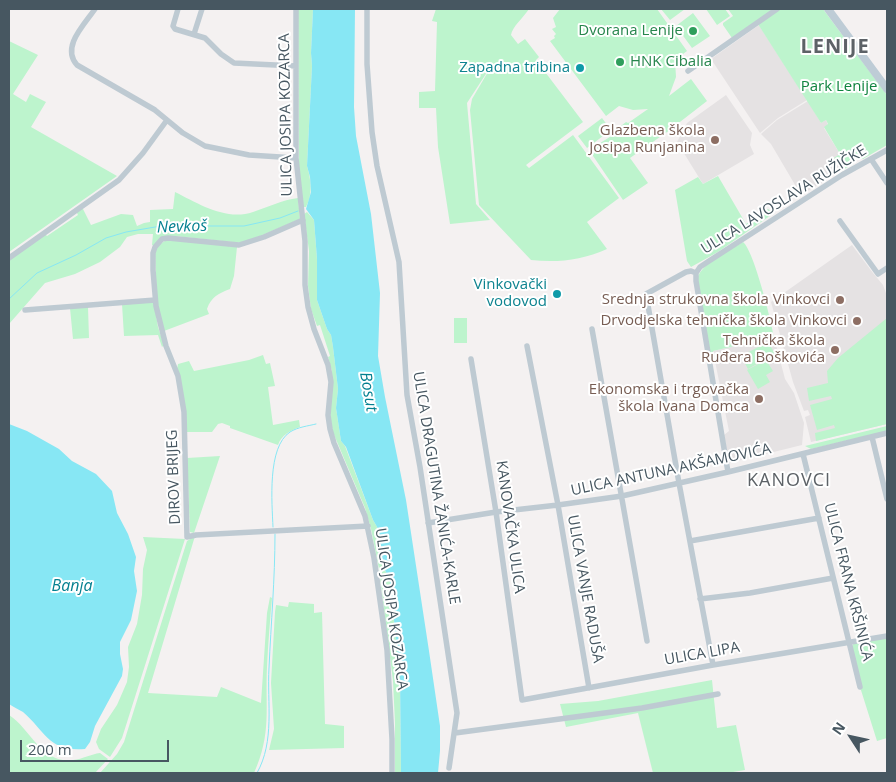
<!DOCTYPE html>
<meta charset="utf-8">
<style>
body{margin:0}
#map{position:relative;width:896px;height:782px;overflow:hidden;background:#f4f1f1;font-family:"Open Sans",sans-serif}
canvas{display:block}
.frame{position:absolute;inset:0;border:10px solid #475761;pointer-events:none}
.north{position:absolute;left:826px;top:712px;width:50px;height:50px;-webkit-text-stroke:4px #fff;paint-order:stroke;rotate:305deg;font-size:14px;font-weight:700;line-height:20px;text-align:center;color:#475761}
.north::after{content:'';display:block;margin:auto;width:18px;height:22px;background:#475761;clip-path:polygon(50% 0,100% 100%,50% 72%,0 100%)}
.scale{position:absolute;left:20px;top:740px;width:149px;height:22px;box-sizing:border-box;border:2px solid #475761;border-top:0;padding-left:6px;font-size:15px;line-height:18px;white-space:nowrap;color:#475761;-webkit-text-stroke:4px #fff;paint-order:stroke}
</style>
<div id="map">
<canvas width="896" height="782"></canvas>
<div class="frame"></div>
<div class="north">N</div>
<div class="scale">200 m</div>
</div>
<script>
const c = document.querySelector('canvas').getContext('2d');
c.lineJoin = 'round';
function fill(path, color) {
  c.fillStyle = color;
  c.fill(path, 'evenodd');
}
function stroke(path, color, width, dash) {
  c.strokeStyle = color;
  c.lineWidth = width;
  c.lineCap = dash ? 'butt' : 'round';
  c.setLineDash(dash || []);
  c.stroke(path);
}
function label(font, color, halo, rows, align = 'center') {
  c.font = font + ' "Open Sans",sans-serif';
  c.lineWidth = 4;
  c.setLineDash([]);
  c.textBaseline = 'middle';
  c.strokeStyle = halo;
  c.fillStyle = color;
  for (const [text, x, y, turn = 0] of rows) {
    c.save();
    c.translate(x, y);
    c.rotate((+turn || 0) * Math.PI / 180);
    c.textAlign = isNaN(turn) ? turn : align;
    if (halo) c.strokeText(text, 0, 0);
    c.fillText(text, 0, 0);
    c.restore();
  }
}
fill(new Path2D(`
 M759,25L807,100L778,118L760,133L711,59Z
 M726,95L752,133L750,145L754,154L703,184L677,142L687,123Z
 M808,101L821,123L826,120L828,125L824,128L840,154L843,170L801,195L771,144L761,134L777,120Z
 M852,245L873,273L883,285L887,296V424L811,442L805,417L810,415L808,410L804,411L793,382L771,302Z
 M774,337L785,379L794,393L804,423L802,445L729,463L724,435L729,431L713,351Z`), '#e5e2e3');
fill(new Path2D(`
 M298,9H313L311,53L312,66L307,166C311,180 313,194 306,207H303L299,170Z
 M436,9H529C524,17 512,27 511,35L518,44L525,39L539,57L536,60L583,122L526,165L529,168L573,135L619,198L587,222L607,249C582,260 558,263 531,260L479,205L470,110L472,99L495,60L467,103L476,204L490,220L450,224L438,147L436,108H419V92L435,91L437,22L432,21Z
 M560,9H657L687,51L675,60L676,77L669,96L691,79L707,101L667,132L630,158L648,183L623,200L589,150L613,135L612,133L626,122L628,123L648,109L633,110L619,106L606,116L550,41L555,38L554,36L556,34L552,29L556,27L553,18Z
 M661,9H685L670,20Z
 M706,9H725L730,16L717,25Z
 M728,9H823L887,95V145L863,159H854L853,164L843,170L841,169L834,158L840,154L824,127L828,124L826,120L821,123L756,21L732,38L723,25V23L733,16Z
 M693,13L710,36L692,48L676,26Z
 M9,41L38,55L13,94L26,102L30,94L46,102L31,127L117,176L9,252Z
 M602,118L611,130L587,148L578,136Z
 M718,176L746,224L768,209L774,213L718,252L691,267L687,261L675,190L698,177L703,184Z
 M175,192C199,204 226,221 253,212C268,207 282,200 298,198L300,219L251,240L242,243L174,236L154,246L152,245L153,234H138L127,237L120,247L100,262L75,274L45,283L9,324V260L45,234L47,236L78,215L76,211L82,207L91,225L121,214L133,215L137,226L144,223L150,222V210L173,209Z
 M307,212L314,220L317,259V300L327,329L331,335L333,347L338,389L336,408L341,441L345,446L373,520L380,532L378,540L379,555L390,582L400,677L401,773H395V723L393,681L379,569L371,529L365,508L332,430L330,413L332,371L328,357L330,356L320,325L317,326L311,309L308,286L309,251L304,214Z
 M170,239L237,247L234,276L230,289C219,293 211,297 207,309L209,314L164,331L157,305L155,253C156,245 162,242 170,239Z
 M743,242C754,251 771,320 774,337L713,351V354L710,355L697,279C703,261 728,251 743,242Z
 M154,302L158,327L164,345L162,347L158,335L124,336L122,304Z
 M88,307L89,338L73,339L70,308Z
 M454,318H467V343H454Z
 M887,318V424L816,441L815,433L835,428L834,425L817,430L810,405L832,399L831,396L809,401L807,388L828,383L827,371L838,358Z
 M768,342L775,354L748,369L741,356Z
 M263,355L266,364L270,363L275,386L268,387L273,425L299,420L300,427C291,430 281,435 278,445L230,428V426L222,423L218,424L212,432H186L177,369L178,364L189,361L194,371L249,360Z
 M766,360L773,371L766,375L770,382L758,389L747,370Z
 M887,426V431L811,449L805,446Z
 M220,456L194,533L190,532L187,458Z
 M195,536L148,693L217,697L221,687L261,703L267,613L270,597L272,598C270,621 268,644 267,667C265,708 272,733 254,773H100L117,754L124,742L187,541Z
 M143,537L185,539L122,738L110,757L99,749L96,742L101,729L117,705L127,682L129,667L128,647L137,624L142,595L143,569L147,550Z
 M289,602L314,604V613L322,612L325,724L344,726V748L269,750L274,729L271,683L275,612L276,605L288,607Z
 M887,637V738L877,741L860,687L852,646L854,643Z
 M712,680L717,728L736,725L745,770L727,773H653L638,713L566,727L560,704L598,701Z
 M9,715C31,729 41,764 73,760C83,759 91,754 100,753L108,759L95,773H9Z`), '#bdf4cd');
fill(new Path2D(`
 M313,9H355L354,107L356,136L371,214L380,293L378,356L385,397L406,500L429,651L440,726V751L438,773H401L400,677L390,582L379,555L378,540L380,532L373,520L346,447L341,441L336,408L338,389L333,347L331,335L327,329L317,300V259L314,220L306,209L311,192L310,177L307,166L312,66L311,53Z
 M9,424L27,431L59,449L72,461L96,474L112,491L117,513L128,534L136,557L134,571L137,591L131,620L120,642V654L123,669L122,676L95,726L90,742L85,749C49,752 46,732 23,712C18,709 13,707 9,704Z`), '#87e7f4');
stroke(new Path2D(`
 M9,299L37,273L76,255L106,238L126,232L161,226H244L280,218L298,211
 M273,527C272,503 267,447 290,432C298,427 308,426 316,424
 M257,773C275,741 267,703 269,668C271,623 275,579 275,534`), '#87e7f4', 1);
stroke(new Path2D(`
 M95,9C84,25 61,47 77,65L155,110L183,133L205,146L249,155L296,158
 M178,9L173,26L175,29L205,38L221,54L234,63L296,66
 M296,9V158L305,241V285L308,307L314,329L328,365L331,382L328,415L330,429L334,443L365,516L374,558L387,650L392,739V773
 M367,9V64L372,132L377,166L399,262L407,395L420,467L457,713L449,768
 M194,34L202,9
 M688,71L777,9
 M871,159L887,183
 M303,220L264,237L239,245L168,238L162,239L155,247L153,253V270L156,306L166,346L178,376L184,412L187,537L196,535L368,526
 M840,221L878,274L887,268
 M9,258L119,180L143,153L167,120
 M696,273L700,267L709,261L842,175L887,150
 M25,310L155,300
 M592,329L647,641
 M527,346L558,505L589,688
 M471,359L496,512L522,700L713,665L887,636
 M872,437L887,499
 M803,454L860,687
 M428,523L496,512L558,505L622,496L728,472L887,433
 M690,541L819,518
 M700,599L750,593L833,578
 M713,665L679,483L646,294L686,272L691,271L696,273V281L728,472
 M455,733L642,708L718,694`), '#becad2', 5.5);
stroke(new Path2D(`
 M828,9L887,89`), '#beccd6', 8);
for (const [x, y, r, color] of [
 [693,31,5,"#2e9e5b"],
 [620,62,5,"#2e9e5b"],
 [580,68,5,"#0f9aa8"],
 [715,140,5,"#8d6e63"],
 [557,294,5,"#0f9aa8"],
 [840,300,5,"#8d6e63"],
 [857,321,5,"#8d6e63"],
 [835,350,5,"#8d6e63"],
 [759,399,5,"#8d6e63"]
]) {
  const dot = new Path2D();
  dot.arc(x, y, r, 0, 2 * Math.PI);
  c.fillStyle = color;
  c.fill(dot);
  stroke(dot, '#fff', 2);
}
label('15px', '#27864d', '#fff', [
 ["Dvorana Lenije",683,31],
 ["HNK Cibalia",630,62,"left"]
], 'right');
label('15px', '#0d838f', '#fff', [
 ["Zapadna tribina",570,68],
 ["Vinkovački",547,285],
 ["vodovod",547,302]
], 'right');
label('15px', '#0f843f', '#fff', [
 ["Park Lenije",839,87]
]);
label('15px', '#475761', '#fff', [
 ["ULICA JOSIPA KOZARCA",286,115,-91],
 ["ULICA LAVOSLAVA RUŽIČKE",784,200,-32],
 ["ULICA ANTUNA AKŠAMOVIĆA",671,470,-12],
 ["DIROV BRIJEG",174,477,-92],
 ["ULICA DRAGUTINA ŽANIĆA-KARLE",436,488,81],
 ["KANOVAČKA ULICA",510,527,82],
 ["ULICA FRANA KRŠINIĆA",848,582,76],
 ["ULICA VANJE RADUŠA",585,589,80],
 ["ULICA JOSIPA KOZARCA",391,609,82],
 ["ULICA LIPA",702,654,-10]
]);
label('15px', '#785e54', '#fff', [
 ["Glazbena škola",705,131],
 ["Josipa Runjanina",705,148],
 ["Srednja strukovna škola Vinkovci",830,300],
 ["Drvodjelska tehnička škola Vinkovci",847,321],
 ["Tehnička škola",825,341],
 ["Ruđera Boškovića",825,358],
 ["Ekonomska i trgovačka",749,390],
 ["škola Ivana Domca",749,407]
], 'right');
label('italic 16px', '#048090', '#fff', [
 ["Nevkoš",182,227,-2],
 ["Bosut",368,392,80],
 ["Banja",72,586]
]);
c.letterSpacing = '1px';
label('18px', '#5d6267', '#fff', [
 ["KANOVCI",789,481]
]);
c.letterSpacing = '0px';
c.letterSpacing = '1px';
label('bold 20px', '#5d6267', '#fff', [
 ["LENIJE",835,47]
]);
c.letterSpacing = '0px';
</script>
